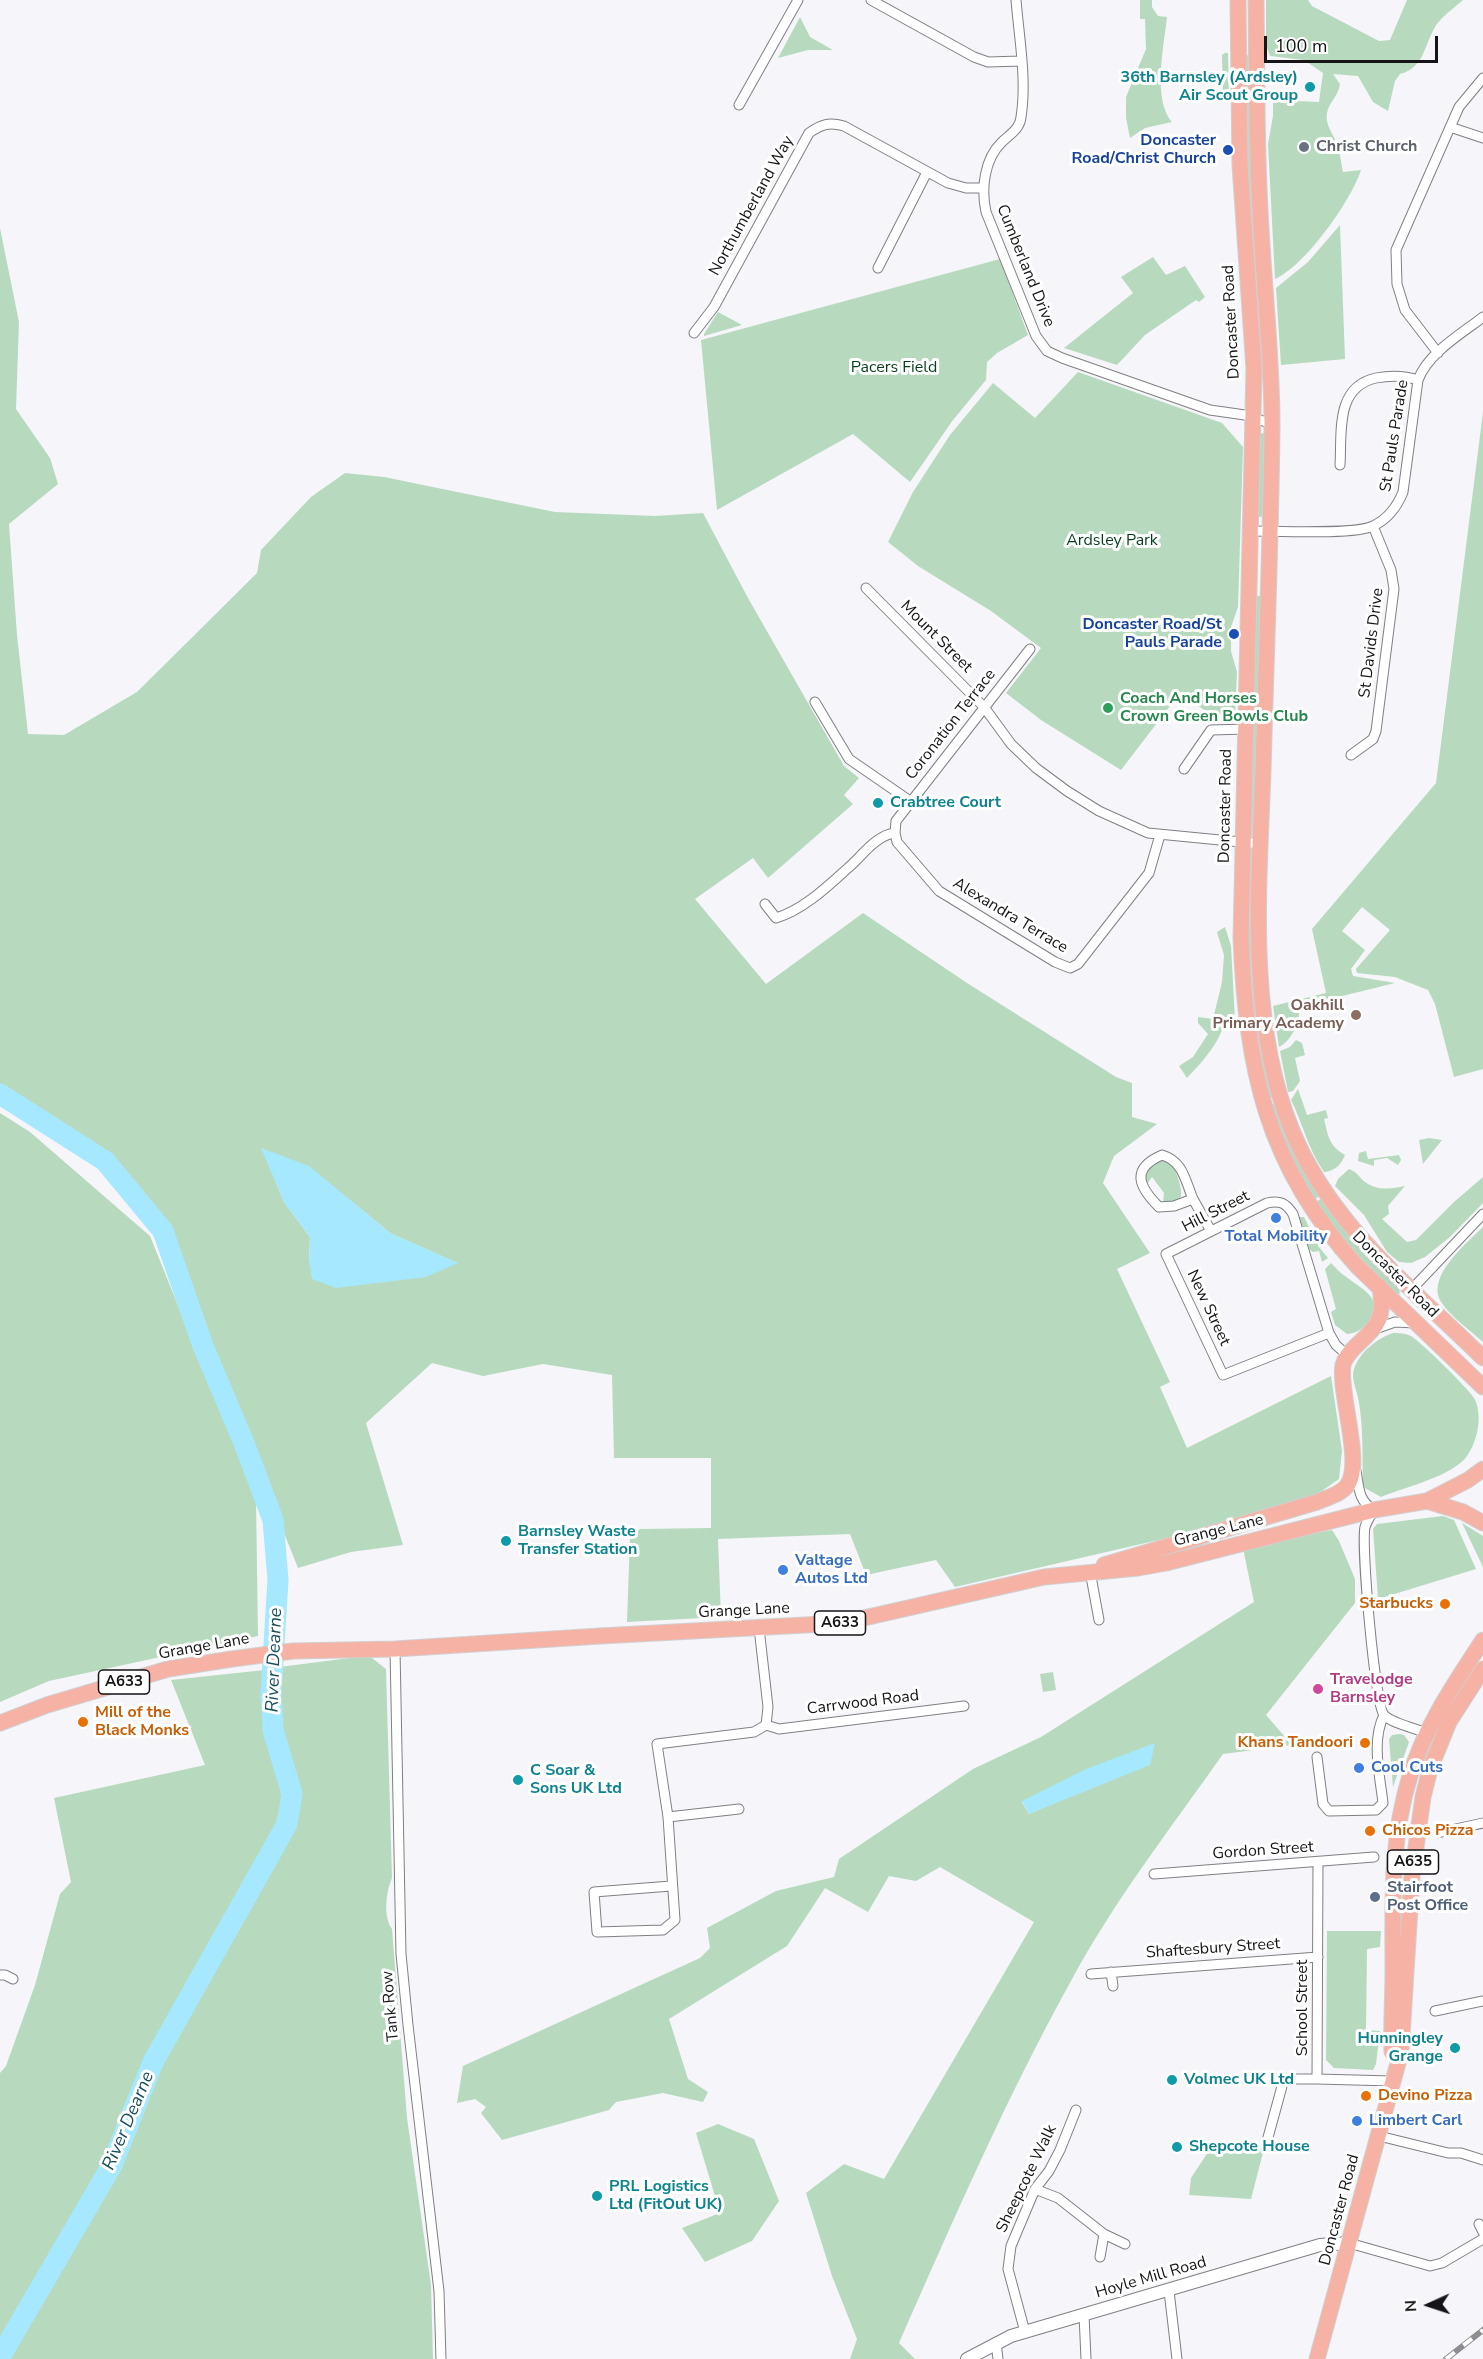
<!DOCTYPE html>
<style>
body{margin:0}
#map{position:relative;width:1483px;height:2359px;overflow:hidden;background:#f5f5fa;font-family:"Nunito Sans",sans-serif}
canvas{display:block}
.north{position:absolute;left:1399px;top:2275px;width:60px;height:60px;-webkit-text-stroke:4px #fff;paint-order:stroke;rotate:267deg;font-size:16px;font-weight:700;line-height:24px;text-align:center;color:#151517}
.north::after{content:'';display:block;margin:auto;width:21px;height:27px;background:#151517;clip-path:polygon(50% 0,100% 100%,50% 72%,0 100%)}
.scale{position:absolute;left:1264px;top:36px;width:174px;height:27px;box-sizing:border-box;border:3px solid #151517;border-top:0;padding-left:8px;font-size:18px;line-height:21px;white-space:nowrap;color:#151517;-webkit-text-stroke:4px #fff;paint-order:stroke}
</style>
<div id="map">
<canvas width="1483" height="2359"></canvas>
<div class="north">N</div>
<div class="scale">100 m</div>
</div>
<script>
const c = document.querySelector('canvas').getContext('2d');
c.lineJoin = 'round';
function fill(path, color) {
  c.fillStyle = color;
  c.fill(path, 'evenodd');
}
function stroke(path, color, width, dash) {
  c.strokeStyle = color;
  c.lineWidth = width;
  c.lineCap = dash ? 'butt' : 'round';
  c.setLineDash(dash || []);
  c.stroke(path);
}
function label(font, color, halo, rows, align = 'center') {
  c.font = font + ' "Nunito Sans",sans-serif';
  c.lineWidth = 6;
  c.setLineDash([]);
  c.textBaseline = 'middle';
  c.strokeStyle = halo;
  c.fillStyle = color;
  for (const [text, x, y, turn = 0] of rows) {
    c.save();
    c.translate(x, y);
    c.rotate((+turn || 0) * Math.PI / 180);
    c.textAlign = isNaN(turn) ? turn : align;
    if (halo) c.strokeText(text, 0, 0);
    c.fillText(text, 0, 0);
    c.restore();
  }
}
fill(new Path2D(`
 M1140,0H1152V7L1158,16L1167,17C1164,45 1152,100 1172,122L1145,128L1130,138L1126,118V97L1146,49L1145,19H1140Z
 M1266,0H1308L1312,6L1379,41L1390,40L1407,0H1463C1454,8 1441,17 1435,27C1424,46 1424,68 1400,74L1395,81L1388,111L1373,102L1358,76L1333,74L1340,84C1338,97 1329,102 1327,113C1325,126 1333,133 1337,144C1340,152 1341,163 1343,172L1361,170C1351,201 1305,266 1275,279L1268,144L1273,116V100L1319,102L1323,73L1304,60L1270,56L1266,45Z
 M800,17L810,37L833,50H808L778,58Z
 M1225,53H1228L1229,98L1223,99L1222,55Z
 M1248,55L1250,56L1265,351H1260L1247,160L1245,56Z
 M1340,225L1345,359L1281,365L1276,288L1308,262Z
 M0,228L19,322L16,409L50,458L58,484L9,524L17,635L28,734L64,735L137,692L257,573L261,550L311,497L345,473L384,477L555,512L655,516L703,513L748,598L844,766L859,778L844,795L853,804L768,878L753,858L695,899L766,984L863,913L967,983L1116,1077L1132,1083V1117L1157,1124L1114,1156L1103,1183L1150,1253L1117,1269L1170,1382L1160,1387L1187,1448L1331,1376L1342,1451L1339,1479L1319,1493L1193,1532L955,1587L936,1560L866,1575L850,1534L718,1539L721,1617L627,1622L630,1537L640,1529L711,1528V1458H614L612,1375L543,1364L483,1376L432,1363L366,1423L403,1545L351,1552L298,1568L163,1231L108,1155L0,1086ZM262,1148L351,1201L390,1233L457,1263L309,1261L310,1237L284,1202Z
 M1153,257L1166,275L1185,266L1205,297L1199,302L1196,300L1145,335L1117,365L1064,348L1133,293L1121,277Z
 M1000,259L1028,335L997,353L987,362L986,380L953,420L910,482L853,434L717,510L701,340Z
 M718,312L742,325L704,336V334Z
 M1078,372L1222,423L1243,447L1238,607L1231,627V651L1237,672L1235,716L1210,714L1180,693L1121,770L1041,720L1006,693L1041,648L991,611L918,566L888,542L913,492L950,435L993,383L1035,418Z
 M1483,412V1069L1454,1077L1435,1004L1428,990L1395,977L1357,973L1356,969L1390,930L1362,907L1342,931L1365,950L1351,969L1353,976L1395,983L1330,999L1328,1005L1299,1012C1300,1023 1290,1042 1279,1047L1273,1006L1326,993L1312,929L1436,783Z
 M1262,433L1265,434L1263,516L1260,517L1257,515L1260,434Z
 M1256,596H1261L1254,828L1252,831L1249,829Z
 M1251,853L1255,856L1273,1097L1267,1099L1260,1064L1248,973L1249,855Z
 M1225,927L1231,946L1235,1020L1225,1021C1219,1044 1203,1061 1187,1078L1179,1066L1193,1057L1208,1034L1198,1023V1017L1213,1019L1222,982L1224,955L1217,932Z
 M1296,1040L1302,1043L1305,1055L1295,1058L1300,1081L1293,1091L1288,1092L1280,1051L1290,1047Z
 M1298,1089L1307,1115L1326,1110L1328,1118L1324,1119C1328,1136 1329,1146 1345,1155C1341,1165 1335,1171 1324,1172C1308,1149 1303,1124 1291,1100Z
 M1275,1103L1300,1164L1319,1196L1313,1201L1297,1172L1270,1105Z
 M0,1113L30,1132L150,1236L256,1499L258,1636L49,1681L0,1702Z
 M1429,1138L1442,1140L1423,1164L1419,1140Z
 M1366,1151L1368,1159L1399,1155L1401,1160L1398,1165L1387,1158L1374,1160V1166L1358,1161L1359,1153Z
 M1164,1160L1173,1165C1178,1178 1193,1210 1163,1202L1164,1193L1152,1177L1147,1184L1145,1177L1151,1165Z
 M1349,1169C1357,1172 1359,1177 1365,1182C1377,1191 1391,1189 1405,1186L1388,1206L1389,1214L1382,1219L1407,1242L1416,1240L1454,1202L1483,1177V1203L1450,1237L1425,1257L1411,1263L1399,1262L1387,1252L1364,1215L1335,1186L1338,1179Z
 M1321,1199L1356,1244L1400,1288L1399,1298L1358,1259L1314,1203Z
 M1299,1217H1304L1319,1247L1328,1258L1322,1262L1319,1251L1313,1252L1309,1249Z
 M1483,1227V1342C1471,1331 1450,1316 1442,1303C1424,1278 1467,1243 1483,1227Z
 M1331,1263C1335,1267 1340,1273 1345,1276C1358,1287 1385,1297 1370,1319C1364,1328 1358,1333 1347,1334L1335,1325L1331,1312L1336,1309L1325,1269Z
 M1393,1333C1400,1333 1404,1333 1411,1336C1421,1342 1468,1388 1474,1398C1483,1414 1478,1441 1467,1456C1453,1476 1405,1487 1381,1497L1363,1487C1362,1458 1364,1427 1358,1398C1356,1387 1350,1377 1355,1366C1362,1350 1378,1338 1393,1333Z
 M1443,1516L1454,1520L1476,1569L1378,1599L1373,1529L1377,1524Z
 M1462,1523L1483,1536V1567Z
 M1332,1530L1339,1541L1355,1579V1603L1266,1715L1292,1745L1223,1754C1171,1828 1114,1901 1071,1981C1006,2098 953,2221 899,2343L915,2359H850L857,2339L832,2276L806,2193L844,2164L884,2179L1034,1922L940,1867L916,1881L889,1876L868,1912L825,1888L787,1946L669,2019L688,2079L708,2092L703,2102L663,2093L616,2102L609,2110L502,2140L481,2113L486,2107L475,2099L457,2103L463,2066L700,1958L710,1948L707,1928L776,1891L834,1877L839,1859L973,1769L1041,1737L1254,1602L1243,1548ZM1089,1788L1029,1814L1022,1802Z
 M350,1658H372L386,1669L392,1878C386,1892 383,1916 392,1929L407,2118L431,2285L433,2359H0V2073L6,2066L35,1985L60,1894L71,1882L54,1798L205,1765L171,1680L265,1670V1726L285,1793L273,1834L132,2087L119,2119L138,2113L158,2065L292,1825L298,1792L280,1727L275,1690L279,1667Z
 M1053,1672L1056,1690L1043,1692L1040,1674Z
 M1400,1734L1404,1735L1409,1742L1393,1787L1389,1739L1392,1735Z
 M1327,1931H1381L1380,1947L1367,1949L1366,2030L1380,2031L1376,2064L1373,2070L1334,2068L1326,2060Z
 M718,2124L754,2139L779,2201L752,2241L705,2262L682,2228L720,2213L696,2133Z
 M1265,2145L1251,2199L1189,2195L1191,2178L1210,2149Z`), '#b7dabe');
fill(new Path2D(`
 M261,1148L309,1166L390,1233L458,1263L426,1277L336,1288L312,1279L309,1261L310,1237L284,1202Z
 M1155,1743L1150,1765L1029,1814L1022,1801L1086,1769Z`), '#a5e8ff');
stroke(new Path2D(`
 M0,1094L105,1161L163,1231L203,1346L244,1443L273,1520L278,1580L271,1694L273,1730L292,1794L287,1824L153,2062L112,2165L0,2357`), '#a5e8ff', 21);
const minor = new Path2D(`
 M871,0L974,57L988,62L1021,61
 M1016,0C1019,37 1027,80 1021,117C1020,129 1010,134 1002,142C984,159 981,189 986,212L1036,336L1047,351L1062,358L1210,410L1245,415L1272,424
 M739,105L798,0
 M1450,127L1483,138
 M878,268L927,172
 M694,333L714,307L809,133C822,124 829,122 844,126L948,183L966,188H983
 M1438,353L1405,310L1397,284L1396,250L1459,107L1483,78
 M1340,465C1342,432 1335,387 1376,378C1391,375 1403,375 1418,380
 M1251,531C1276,531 1355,535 1373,526C1388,519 1397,507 1403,492L1418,380C1428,353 1461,334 1483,317
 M866,588L984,707L1011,744L1036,768L1067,791L1099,811L1148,833L1261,844
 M1030,649L896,821L895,833L897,842L939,891L1055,962L1070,968L1078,964L1149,873L1160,835
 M815,702L849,759L910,801
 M1351,755L1373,739L1376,731L1394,589L1391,570L1373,526
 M1184,769L1211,730L1246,729
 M765,904L776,918C803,910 827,887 848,868C862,856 876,835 895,833
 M1193,1199C1185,1180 1183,1161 1162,1155C1130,1169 1139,1187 1159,1207L1174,1206L1193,1199L1211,1231
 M1412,1289L1483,1214
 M1375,1329L1395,1322L1415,1323
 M1329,1333L1223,1375L1166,1254L1267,1203C1280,1200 1286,1203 1293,1214L1329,1333L1336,1345L1347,1355
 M1356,1471C1359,1487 1358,1501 1374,1510C1371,1515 1367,1521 1365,1527C1361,1546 1375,1705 1384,1715C1391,1723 1417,1729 1427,1733
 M1090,1571L1099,1620
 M395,1649L401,1954L408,2025L439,2291L441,2359
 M766,1725L779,1729L964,1706
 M1317,1757L1323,1804L1329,1811L1376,1810L1383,1803C1380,1776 1371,1741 1384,1715
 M668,1817L739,1809
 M1442,1832L1483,1823
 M1318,1862L1317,2079L1392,2081
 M1154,1874L1374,1857
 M671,1886L594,1892L597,1932L663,1930L675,1920L668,1817L657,1744L754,1732L766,1725L768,1707L759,1628
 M1111,1972L1113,1986
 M1091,1974L1318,1957
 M0,1975H5L13,1979
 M1435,2011L1483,2001
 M1245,2079H1317
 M1379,2136L1448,2153H1461L1483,2160
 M1267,2141L1284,2079
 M1035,2189L1058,2198L1104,2234L1125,2244
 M1479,2224L1483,2232
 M1349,2243L1430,2266L1442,2263L1483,2239
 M1100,2257L1104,2234
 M1169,2291L1177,2359
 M1084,2315L1086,2359
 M1025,2332L1008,2269L1011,2246L1035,2189L1049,2171L1060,2150L1076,2110
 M996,2342L998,2359`);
const tertiary = new Path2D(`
 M967,2359L1011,2336L1320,2245L1349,2243`);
const trunk = new Path2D(`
 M1238,0L1240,165L1254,369L1241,937C1246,1068 1266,1166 1357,1266L1483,1387
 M1256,0C1257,70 1256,140 1260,209C1263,281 1272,352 1272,425C1271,540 1266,656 1263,771C1259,886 1247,1019 1291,1128C1329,1224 1411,1287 1483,1358
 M1427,1501L1468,1480L1483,1469
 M1104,1565L1317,1502C1326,1498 1339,1495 1346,1487C1365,1467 1338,1392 1343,1365C1345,1357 1350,1352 1356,1346C1378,1325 1385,1320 1380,1287
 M0,1723L47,1705L168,1669L232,1659L293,1651L395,1649L600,1636L842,1623L1044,1577L1138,1568L1166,1563L1374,1510L1427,1501L1463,1512L1483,1523
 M1392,2052C1391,2025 1393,1997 1393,1970C1393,1904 1390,1840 1410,1776C1425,1726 1455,1683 1483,1640
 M1317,2359L1401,2052L1412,1876L1423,1797L1430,1769L1449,1722L1483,1669`);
stroke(minor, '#808084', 11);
stroke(tertiary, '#808084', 14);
stroke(trunk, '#d0d0d1', 17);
stroke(minor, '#fff', 9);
stroke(tertiary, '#fff', 12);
stroke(trunk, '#f6b2a4', 15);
const rail = new Path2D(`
 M1446,2359L1483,2330`);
stroke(rail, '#8e8e91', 6);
stroke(rail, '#fff', 4, [11]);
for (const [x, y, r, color] of [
 [1310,87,6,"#0f9aa8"],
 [1304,147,6,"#6b7280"],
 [1228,150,6,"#1a4fb4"],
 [1234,634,6,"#1a4fb4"],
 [1108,708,6,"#2e9e5b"],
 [878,803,6,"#0f9aa8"],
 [1356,1015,6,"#8d6e63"],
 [1276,1218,6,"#3f7fe0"],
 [506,1541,6,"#0f9aa8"],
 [783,1570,6,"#3f7fe0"],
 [1445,1604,6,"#e8710a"],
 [1318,1689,6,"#d1479c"],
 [83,1722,6,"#e8710a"],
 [1365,1743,6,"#e8710a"],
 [1359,1768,6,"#3f7fe0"],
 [518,1780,6,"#0f9aa8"],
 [1370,1831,6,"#e8710a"],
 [1375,1897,6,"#5c6f8a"],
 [1455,2048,6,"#0f9aa8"],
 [1172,2080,6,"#0f9aa8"],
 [1366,2096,6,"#e8710a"],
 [1357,2121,6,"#3f7fe0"],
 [1177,2147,6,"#0f9aa8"],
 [597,2196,6,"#0f9aa8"]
]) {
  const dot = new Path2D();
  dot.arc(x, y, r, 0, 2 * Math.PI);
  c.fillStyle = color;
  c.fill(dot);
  stroke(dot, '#fff', 2);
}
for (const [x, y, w] of [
 [840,1623,51],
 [124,1682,51],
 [1413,1862,51]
]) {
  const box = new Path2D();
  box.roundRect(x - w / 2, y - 12, w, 24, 4.5);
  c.fillStyle = '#fff';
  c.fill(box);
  stroke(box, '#151517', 1.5);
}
label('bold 15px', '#151517', null, [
 ["A633",840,1623],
 ["A633",124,1682],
 ["A635",1413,1862]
]);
label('bold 16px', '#0d838f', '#fff', [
 ["36th Barnsley (Ardsley)",1298,78,"right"],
 ["Air Scout Group",1298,96,"right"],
 ["Crabtree Court",890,803],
 ["Barnsley Waste",518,1532],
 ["Transfer Station",518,1550],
 ["C Soar &",530,1771],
 ["Sons UK Ltd",530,1789],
 ["Hunningley",1443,2039,"right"],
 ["Grange",1443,2057,"right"],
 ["Volmec UK Ltd",1184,2080],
 ["Shepcote House",1189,2147],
 ["PRL Logistics",609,2187],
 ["Ltd (FitOut UK)",609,2205]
], 'left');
label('bold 16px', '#164399', '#fff', [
 ["Doncaster",1216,141],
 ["Road/Christ Church",1216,159],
 ["Doncaster Road/St",1222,625],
 ["Pauls Parade",1222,643]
], 'right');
label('bold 16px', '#5b616d', '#fff', [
 ["Christ Church",1316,147]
], 'left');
label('16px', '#151517', '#fff', [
 ["Northumberland Way",752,206,-61],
 ["Cumberland Drive",1025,266,68],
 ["Doncaster Road",1232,322,-93],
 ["St Pauls Parade",1395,436,-81],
 ["Mount Street",936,637,45],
 ["St Davids Drive",1372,643,-83],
 ["Coronation Terrace",951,725,-52],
 ["Doncaster Road",1226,806,-89],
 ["Alexandra Terrace",1010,916,31],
 ["Hill Street",1216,1212,-27],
 ["Doncaster Road",1395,1275,45],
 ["New Street",1208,1308,65],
 ["Grange Lane",1219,1531,-14],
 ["Grange Lane",744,1611,-3],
 ["Grange Lane",204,1647,-10],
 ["Carrwood Road",863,1703,-7],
 ["Gordon Street",1263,1851,-4],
 ["Shaftesbury Street",1213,1949,-4],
 ["Tank Row",391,2006,-95],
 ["School Street",1303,2008,-90],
 ["Sheepcote Walk",1027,2179,-64],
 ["Doncaster Road",1340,2210,-75],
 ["Hoyle Mill Road",1151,2278,-16]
]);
label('16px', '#043e1a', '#fff', [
 ["Pacers Field",894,368],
 ["Ardsley Park",1112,541]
]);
label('bold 16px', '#27864d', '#fff', [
 ["Coach And Horses",1120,699],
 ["Crown Green Bowls Club",1120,717]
], 'left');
label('bold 16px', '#785e54', '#fff', [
 ["Oakhill",1344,1006],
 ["Primary Academy",1344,1024]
], 'right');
label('bold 16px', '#366cbe', '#fff', [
 ["Total Mobility",1276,1237,"center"],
 ["Valtage",795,1561],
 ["Autos Ltd",795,1579],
 ["Cool Cuts",1371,1768],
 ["Limbert Carl",1369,2121]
], 'left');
label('bold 16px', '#c56008', '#fff', [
 ["Starbucks",1433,1604,"right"],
 ["Mill of the",95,1713],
 ["Black Monks",95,1731],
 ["Khans Tandoori",1353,1743,"right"],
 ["Chicos Pizza",1382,1831],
 ["Devino Pizza",1378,2096]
], 'left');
label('bold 16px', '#b23c85', '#fff', [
 ["Travelodge",1330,1680],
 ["Barnsley",1330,1698]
], 'left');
label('bold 16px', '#4e5e75', '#fff', [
 ["Stairfoot",1387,1888],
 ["Post Office",1387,1906]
], 'left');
label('italic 18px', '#164d5e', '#fff', [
 ["River Dearne",275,1660,-88],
 ["River Dearne",129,2121,-67]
]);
</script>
